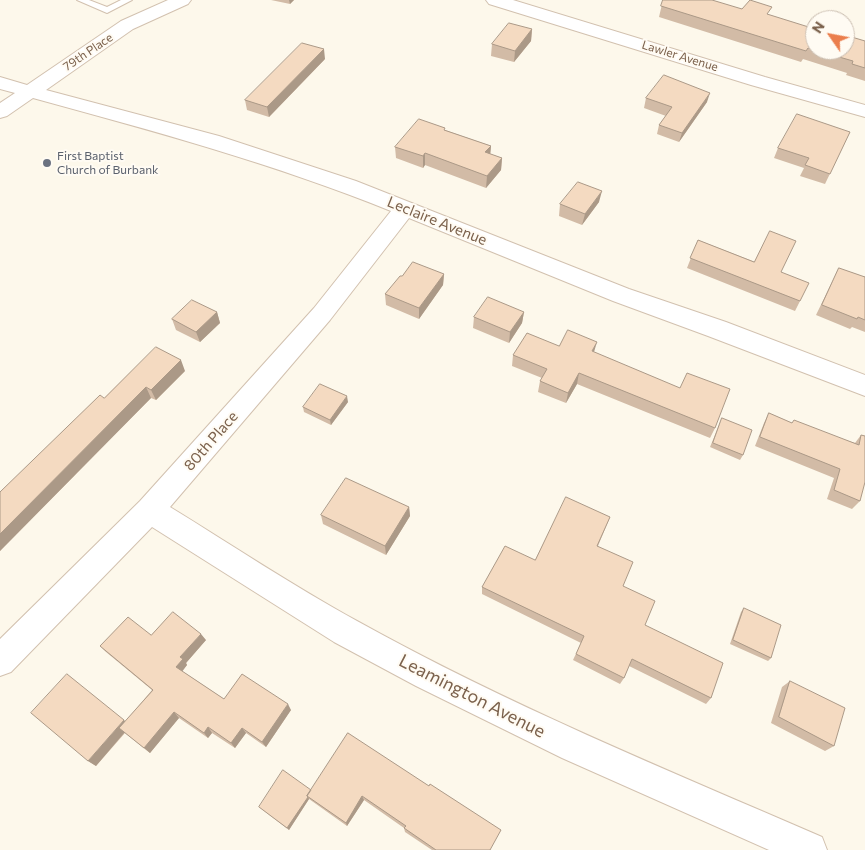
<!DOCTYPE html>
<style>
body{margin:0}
#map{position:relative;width:865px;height:850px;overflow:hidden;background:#fdf8eb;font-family:Commissioner,sans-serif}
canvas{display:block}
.north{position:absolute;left:805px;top:10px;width:50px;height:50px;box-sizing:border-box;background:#fffbf3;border:1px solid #cabdb0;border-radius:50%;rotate:303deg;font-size:14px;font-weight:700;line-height:20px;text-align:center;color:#7b614c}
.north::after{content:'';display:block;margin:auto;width:18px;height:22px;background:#eb7e4c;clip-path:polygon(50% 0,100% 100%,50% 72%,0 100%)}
</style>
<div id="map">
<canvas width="865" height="850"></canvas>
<div class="north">N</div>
</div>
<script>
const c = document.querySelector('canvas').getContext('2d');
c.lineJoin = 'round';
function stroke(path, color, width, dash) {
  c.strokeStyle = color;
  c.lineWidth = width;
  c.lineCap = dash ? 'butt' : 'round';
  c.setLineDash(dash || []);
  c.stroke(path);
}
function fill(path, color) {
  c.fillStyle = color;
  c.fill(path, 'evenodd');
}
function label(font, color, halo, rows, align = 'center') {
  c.font = font + ' Commissioner,sans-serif';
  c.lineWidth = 4;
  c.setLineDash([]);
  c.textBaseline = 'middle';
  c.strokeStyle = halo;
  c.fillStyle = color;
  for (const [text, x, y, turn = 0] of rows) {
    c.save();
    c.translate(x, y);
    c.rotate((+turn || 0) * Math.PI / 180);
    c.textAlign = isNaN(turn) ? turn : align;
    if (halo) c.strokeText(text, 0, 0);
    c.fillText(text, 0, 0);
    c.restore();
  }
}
const lane = new Path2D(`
 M77,0H89L107,7L121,0H132L107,13Z`);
const street = new Path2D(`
 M168,0H191L188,4L133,29L46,90L219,136L356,181L629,289L726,322L865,375V396L708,336L613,301L409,218L330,320L170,507C232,545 293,586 357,621C506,704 665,769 822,837L827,850H769L562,758L416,686L334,642L152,527L11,672L0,676V639L140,501L314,308L391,211C275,164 154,131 33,98L7,116L0,118V103L15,93L0,89V77L27,85L121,21Z
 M486,0H513L765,77L865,105V117L751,85L489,4Z`);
stroke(lane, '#d2c1af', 2);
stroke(street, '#d2c1af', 2);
fill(lane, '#fff');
fill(street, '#fff');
fill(new Path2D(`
 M271,0H294L290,4Z
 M663,0L742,9L769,15L815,50L865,41V81L846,75L847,73L803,59L801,62L659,17Z
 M532,29L531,41L514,62L491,56L492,44Z
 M325,59L269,117L247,110L245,100Z
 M646,98L707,102L679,142L657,134L659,125L666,116L644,108Z
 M445,130L491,146L490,154L502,158L501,170L486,188L425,165L423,168L396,158L395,147Z
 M850,132L825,184L800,176L804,168L774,158L778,148Z
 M599,202L582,225L559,216L560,204Z
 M698,240L781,272L800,301L795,311L687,268Z
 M839,268L864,277L865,276V332L852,327L850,329L816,315L834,278Z
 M444,274L443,285L419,319L386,305L385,294L402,276Z
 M217,312L220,323L200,342L176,330L172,319Z
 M524,312L522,323L509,343L473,328L474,317Z
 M559,346L594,352L715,428L710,438L577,384L566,403L538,392L540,381L542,378L512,366L513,355Z
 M185,371L156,400L151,398L0,551V492L104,398Z
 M348,402L331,425L304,412L303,407Z
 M769,413L792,423L855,443L861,435L860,501L852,509L827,499L834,478L755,446L764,423Z
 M722,418L743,455L740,460L710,447Z
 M409,507L410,516L386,555L323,524L321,515Z
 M610,517L598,546L623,586L645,625L711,698L706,704L629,666L624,678L620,684L573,660L581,643L482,594V587L535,560Z
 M744,608L771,658L768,661L730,644L741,612Z
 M151,635L206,640L186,663L187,665L182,671L224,699L291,710L266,747L246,733L235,748L212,733L208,738L179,718L150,753L125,733L96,766L88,761L125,722L152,690L106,652L100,646Z
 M790,681L834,746L825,751L771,723L782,687Z
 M348,733L491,850H432L405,832L404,828L364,800L347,826L309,799L289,830L259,807L311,790Z`), '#d2bba6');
fill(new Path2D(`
 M289,0H294L290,4Z
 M532,29L531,41L514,62L515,51Z
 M324,49L325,59L269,117L267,107Z
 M710,93L707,102L679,142L682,133Z
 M491,146L490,157L485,152Z
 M425,153V165L423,168V156Z
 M502,158L501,170L486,188L487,176Z
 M602,191L599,202L582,225L585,214Z
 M444,274L443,285L419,319V308Z
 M217,312L220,323L200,342L196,332Z
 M524,312L522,323L509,343L510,332Z
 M597,342L594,352L592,351Z
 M181,360L185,371L156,400L151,390Z
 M579,373L577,384L566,403L568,393Z
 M146,387L151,398L0,551V534Z
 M347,396L348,402L331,425L330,420Z
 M409,507L410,516L386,555L385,546Z
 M201,634L206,640L186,663L187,665L181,673L176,667L180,657Z
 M288,704L291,710L266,747L262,742Z
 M174,712L179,718L150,753L144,748Z
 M124,720L130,726L96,766L88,761Z
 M208,727L212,733L208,738L204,733Z
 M242,728L246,733L235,748L231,743Z
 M362,796L364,800L347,826L346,823Z
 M308,797L309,799L289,830L287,828Z`), '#ab9987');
const building = new Path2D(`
 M663,0H712L742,9L750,0L772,7L767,14L815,29V50H845V35L865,41V68L852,64L853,61L808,48L806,51L661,6Z
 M509,23L532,29L515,51L492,44Z
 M302,43L324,49L267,107L245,100Z
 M664,75L710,93L682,133L659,125L672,107L646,98Z
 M797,114L850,132L830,174L805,165L809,158L778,148Z
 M419,119L445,128L444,130L491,146L485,152L502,158L487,176L425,153L423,156L395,147Z
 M578,182L602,191L585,214L560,204Z
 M770,231L796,241L781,272L809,283L800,301L690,258L698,240L754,262Z
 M413,262L444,274L419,308L385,294L400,276H402Z
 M839,268L865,277V320L858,317L857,319L822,305Z
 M488,297L524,312L510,332L474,317Z
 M192,300L217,312L196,332L172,319Z
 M568,330L597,342L592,351L680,388L687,373L730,389L715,428L579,373L568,393L540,381L547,369L513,355L527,333L559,346Z
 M156,347L181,360L151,390L146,387L0,534V492L100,395L104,398Z
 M320,384L347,396L330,420L303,407Z
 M769,413L792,423L794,420L859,445L861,435L865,436V482L860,501L834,490L840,469L760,437Z
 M722,418L752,430L743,455L713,443Z
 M346,478L409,507L385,546L321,515Z
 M566,497L610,517L597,546L633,562L623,586L655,601L645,625L723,663L711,698L632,659L624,678L576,654L584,636L482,587L505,546L535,560Z
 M744,608L781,625L771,658L733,640Z
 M173,612L201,634L180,657L183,659L176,667L224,699L242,674L288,704L262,742L242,728L231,743L208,727L204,733L174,712L144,748L119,728L153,690L100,646L128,617L151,635Z
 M67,674L124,720L88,761L31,713Z
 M790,681L845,708L834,746L779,717Z
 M348,733L429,786L430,784L501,830L490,850H436L404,828L406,826L362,796L346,823L307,796Z
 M283,770L311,790L307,796L308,797L287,828L259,807Z`);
fill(building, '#f4dac1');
stroke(building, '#ab9987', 1);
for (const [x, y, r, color] of [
 [47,163,5,"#6b7280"]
]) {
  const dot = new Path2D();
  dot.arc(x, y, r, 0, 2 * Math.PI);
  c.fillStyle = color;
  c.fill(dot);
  stroke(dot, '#fffbf3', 2);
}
label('12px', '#7b614c', '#fffbf3', [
 ["79th Place",88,52,-34],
 ["Lawler Avenue",680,56,17]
]);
label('12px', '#5b616d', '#fffbf3', [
 ["First Baptist",57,156],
 ["Church of Burbank",57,170]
], 'left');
label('15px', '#7b614c', '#fffbf3', [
 ["Leclaire Avenue",437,221,22],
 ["80th Place",211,441,-49]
]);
label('18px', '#7b614c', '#fffbf3', [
 ["Leamington Avenue",472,696,27]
]);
</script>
